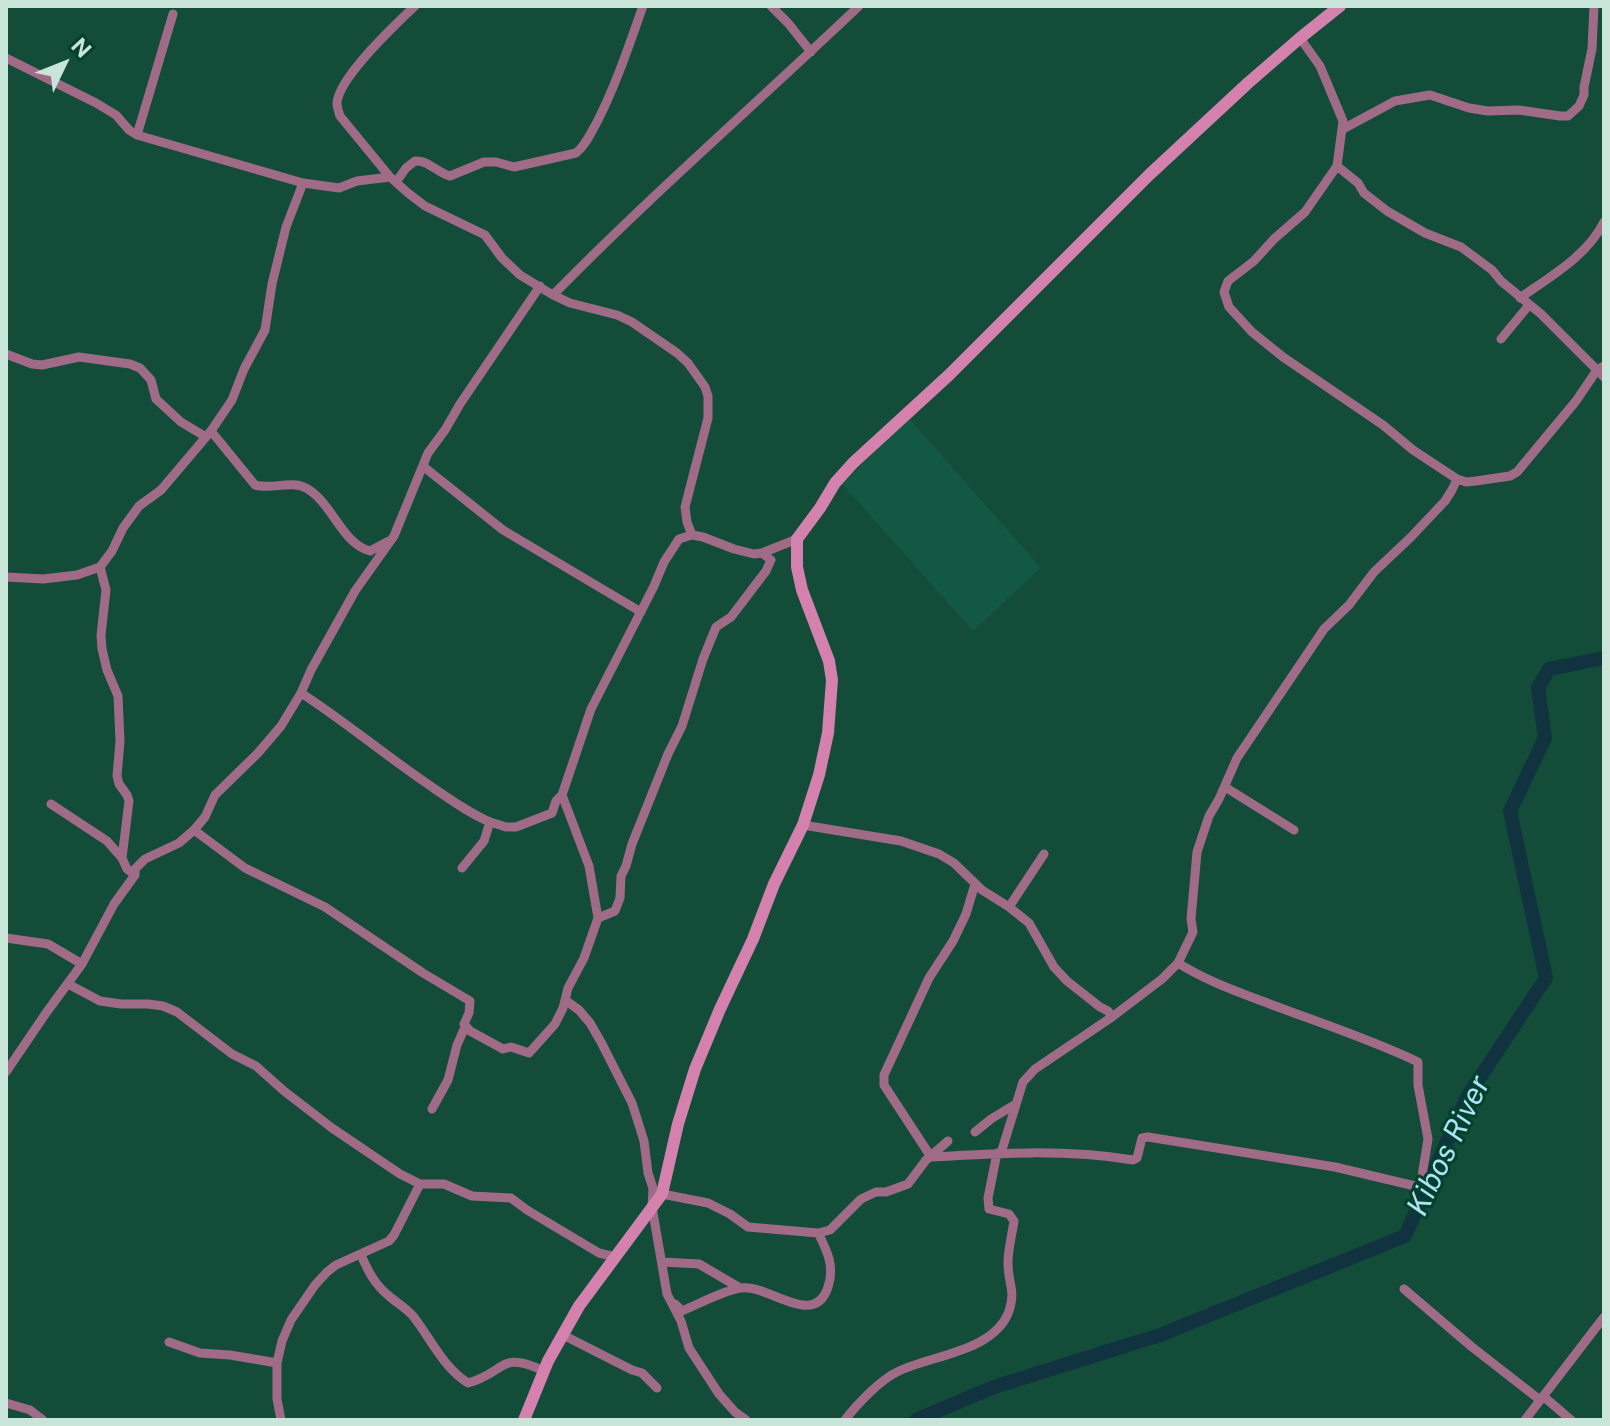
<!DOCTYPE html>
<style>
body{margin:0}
#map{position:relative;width:1610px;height:1426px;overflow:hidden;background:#134c39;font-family:"Public Sans",sans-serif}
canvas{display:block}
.frame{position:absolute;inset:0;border:8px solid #c9e4d8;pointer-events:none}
.north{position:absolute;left:24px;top:24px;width:80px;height:80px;-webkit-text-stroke:6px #03412f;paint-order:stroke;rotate:47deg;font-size:22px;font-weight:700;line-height:32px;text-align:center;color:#c9e4d8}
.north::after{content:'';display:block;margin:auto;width:28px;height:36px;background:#c9e4d8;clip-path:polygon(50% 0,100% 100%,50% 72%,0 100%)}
</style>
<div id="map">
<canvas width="1610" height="1426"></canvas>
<div class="frame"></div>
<div class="north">N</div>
</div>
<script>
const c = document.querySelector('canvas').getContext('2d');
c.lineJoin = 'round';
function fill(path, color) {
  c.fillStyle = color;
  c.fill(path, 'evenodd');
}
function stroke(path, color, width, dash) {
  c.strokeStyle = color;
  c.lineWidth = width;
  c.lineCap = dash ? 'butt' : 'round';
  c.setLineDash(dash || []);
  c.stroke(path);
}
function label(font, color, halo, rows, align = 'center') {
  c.font = font + ' "Public Sans",sans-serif';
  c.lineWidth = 6;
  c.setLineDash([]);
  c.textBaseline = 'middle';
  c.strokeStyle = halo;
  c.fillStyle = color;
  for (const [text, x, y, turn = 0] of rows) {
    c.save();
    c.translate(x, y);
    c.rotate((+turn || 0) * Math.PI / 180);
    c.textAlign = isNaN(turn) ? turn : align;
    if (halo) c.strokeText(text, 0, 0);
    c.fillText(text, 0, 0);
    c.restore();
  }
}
fill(new Path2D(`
 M909,418L1041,568L973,631L842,484Z`), '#125842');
stroke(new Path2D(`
 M916,1420L994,1387L1160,1335L1405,1236L1467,1097L1546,978L1510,811L1545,738L1538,688L1549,669L1604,658`), '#113340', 14);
stroke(new Path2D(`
 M415,6C395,25 339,77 337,103C337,106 339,113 340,116L390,177L408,193L425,206L485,235L502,258L520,275L553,295L570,303L617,315L632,322L677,353L688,363L705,387L708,396V418L685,507L687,522L692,535
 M771,6L788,23L811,52
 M173,14L137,135L303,183L339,188L357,181L390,177
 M1300,38L1320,66L1343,121L1337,166L1358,183L1364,193L1387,211L1425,233L1461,247L1492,270L1501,281L1541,314L1604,377
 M6,58L96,103L116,115L129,130L137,135
 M1343,129L1395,101L1430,95L1469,108L1488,111L1519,110L1560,116H1568L1579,106L1584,95V87L1592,49L1594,6
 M1337,166L1305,212L1274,239L1254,261L1228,281L1224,292L1229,307L1252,332L1283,357L1383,425L1413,450L1457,479L1466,482L1476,481L1510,476L1517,472L1576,401L1597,370L1604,366
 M396,182L406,168L415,161C429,160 437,173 450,176L484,162H496L514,167L576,153C586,145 590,134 597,122C616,85 629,45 643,6
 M553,295C651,195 757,103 859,6
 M1520,298C1551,276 1587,256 1604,222
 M1501,339L1529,305
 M6,354L32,364L42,365L79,357L130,364L140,368L151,380L156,399L181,422L206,437
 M211,431L255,485C271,490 291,480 306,488C332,502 341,543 370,551L389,541
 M424,467L503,530L641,612
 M100,567L106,590L101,635L102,649L107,670L118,696L120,741L117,776L119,784L127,795L129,801L122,858L127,869L135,875
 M6,577L43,579L77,575L100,567L112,551L123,528L139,506L161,490L211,431L232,400L244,369L265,330L272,284L286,227L303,183
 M301,693C346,722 387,757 432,787C451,800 469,813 490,822L484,841L462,868
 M1225,787L1294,830
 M562,795L589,866L598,918
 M51,804L107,841L122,858
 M490,822L506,827H516L552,813L556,801L562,795L591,709L654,586L664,562L679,539L692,535L703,537L734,549L754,554L762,553L797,539
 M803,825L901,841L939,854L954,863L982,890L1009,907L1029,923L1054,967L1067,981L1100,1007L1108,1011L1112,1017
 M194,830L245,868L325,907L423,973L470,1001L469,1013L464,1024L470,1031L503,1049L511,1047L529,1053L555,1024L563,1008L568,988L584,958L598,918L615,911L620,898L621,876L626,866L632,844L668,754L682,726L703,659L716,627L731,617L766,571L771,560L762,553
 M1009,907L1044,854
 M6,938L48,944L82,964
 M68,984L100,1001L121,1004H148L163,1006L177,1012L232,1054L256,1066L284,1091L332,1128L400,1174L420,1184H444L472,1196L511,1198L527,1210L599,1253L616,1257
 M565,1000L579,1010L590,1023L601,1042L632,1103L644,1141L648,1173L653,1188L652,1207L667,1294L681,1321L689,1348L719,1394L735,1412L746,1420
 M6,1072L46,1013L82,964L114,904L135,875V869L145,859L179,843L194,830L205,817L215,795L258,753L281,726L301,693L311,670L355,591L394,536L428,453L445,430L460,404L540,286
 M432,1109L448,1080L457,1045L465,1027
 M975,1132L991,1119L1014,1105
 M1001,1153L1023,1082L1035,1069L1112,1017L1162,979L1178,963L1193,932L1191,919L1197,852L1209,816L1219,799L1237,758L1324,629L1349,605L1374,572L1411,537L1445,501L1452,490L1457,479
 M931,1157C998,1153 1066,1149 1133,1160L1137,1158L1142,1138L1148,1137L1335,1167L1415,1186L1421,1182L1428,1139L1418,1085V1062C1368,1038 1314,1021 1262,1001C1233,990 1205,980 1178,963
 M931,1157L884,1085V1075L929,978L953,941L966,914L975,884
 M662,1194L708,1203L730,1214L748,1227L818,1233L830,1230L861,1199L876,1192H886L908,1184L926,1160L948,1141
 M361,1255C368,1271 375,1285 389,1296C397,1303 406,1308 413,1316C431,1339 443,1367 468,1383C507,1372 499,1350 544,1371
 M663,1262L699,1264L740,1288
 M1404,1289L1472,1347L1540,1400
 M675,1304L682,1311C699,1304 724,1290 741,1288C767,1283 814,1330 828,1287C835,1267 827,1250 818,1233
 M563,1335L632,1370L642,1373L657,1388
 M169,1342L200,1353L230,1355L277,1363
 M1543,1396L1571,1420
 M6,1403L30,1410L43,1420
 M281,1420L277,1399V1363L282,1341L291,1320L315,1285L327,1272L336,1265L389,1241L394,1235L420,1184
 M845,1420C857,1404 881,1379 899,1371C933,1355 995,1351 1009,1311C1016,1290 1008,1284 1008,1263C1008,1249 1012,1235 1014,1221L1009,1214L989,1209L988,1198L997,1153
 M1525,1420L1604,1317`), '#a06b87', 9);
stroke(new Path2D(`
 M524,1420L548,1361L579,1306L662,1194L678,1124L695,1069L720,1009L753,939L774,884L803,825L819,775L828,733L832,680L829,661L802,590L797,567V539L820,508L835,483L853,463L949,375L1149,175L1248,83L1300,38L1340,6`), '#d481ae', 12);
label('italic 30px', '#b1e1f6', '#03412f', [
 ["Kibos River",1449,1146,-64]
]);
</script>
